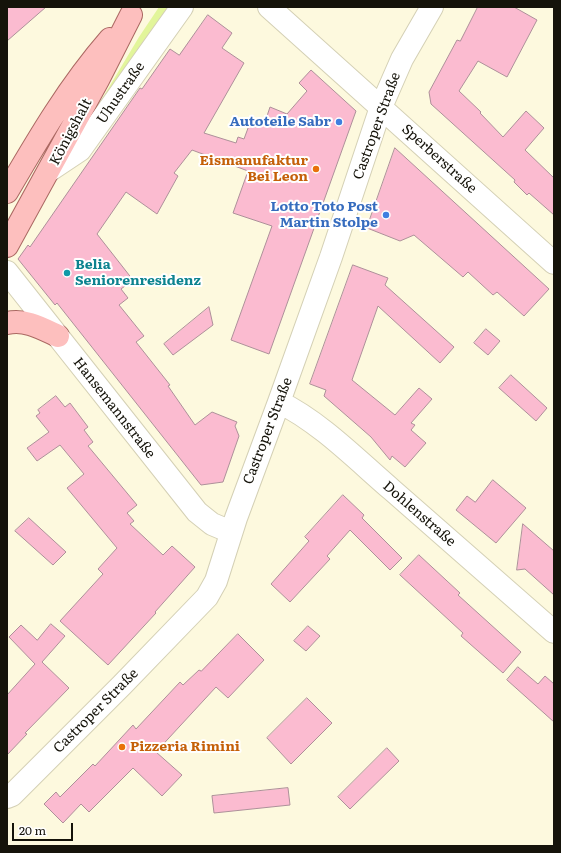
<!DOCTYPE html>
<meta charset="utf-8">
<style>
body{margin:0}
#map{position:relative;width:561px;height:853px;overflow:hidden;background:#fdf9de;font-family:Literata,serif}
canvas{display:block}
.frame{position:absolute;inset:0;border:8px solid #15130a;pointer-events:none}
.scale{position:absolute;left:12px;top:823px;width:61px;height:18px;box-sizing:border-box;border:2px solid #15130a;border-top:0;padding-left:5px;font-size:12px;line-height:14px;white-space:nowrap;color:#15130a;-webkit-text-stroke:3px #fff;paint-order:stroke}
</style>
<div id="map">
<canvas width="561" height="853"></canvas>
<div class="frame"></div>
<div class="scale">20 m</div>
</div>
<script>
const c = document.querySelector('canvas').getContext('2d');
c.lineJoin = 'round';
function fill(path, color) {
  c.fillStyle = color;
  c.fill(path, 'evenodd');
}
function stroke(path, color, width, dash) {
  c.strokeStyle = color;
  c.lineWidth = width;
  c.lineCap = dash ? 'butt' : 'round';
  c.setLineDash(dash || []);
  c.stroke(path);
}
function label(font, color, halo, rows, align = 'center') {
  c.font = font + ' Literata,serif';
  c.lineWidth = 4;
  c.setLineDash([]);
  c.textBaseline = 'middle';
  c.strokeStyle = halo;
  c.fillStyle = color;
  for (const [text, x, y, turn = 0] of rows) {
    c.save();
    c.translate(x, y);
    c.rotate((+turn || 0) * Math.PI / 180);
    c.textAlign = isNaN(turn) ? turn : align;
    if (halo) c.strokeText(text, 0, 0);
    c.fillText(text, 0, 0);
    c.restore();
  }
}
fill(new Path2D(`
 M159,7H172L93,114L139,37Z`), '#e2f59a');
const building = new Path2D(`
 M7,7H46L7,41Z
 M478,7H514L537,20L507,77L478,61L459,91L481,112L480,113L503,137L526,111L544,128L525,150L554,178V215L529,193L527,195L514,182L515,180L431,104L429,92L457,40L460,41Z
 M208,15L232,33L222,48L244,63L204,133L236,143L238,137L244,139L251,120L264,125L270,107L287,114L307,91L299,83L311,70L356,111L269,354L231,340L272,226L233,213L248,171L192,150L174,173L178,176L157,214L126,192L97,234L133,280L121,289L128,298L119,305L144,336L136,342L170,385L168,386L195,425L212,412L237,422L235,426L239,436L223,482L201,485L57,303L55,305L18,259L28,245L30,247L140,88L142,89L170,49L179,55Z
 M395,148L549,289L524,316L497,292L493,295L468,272L463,277L414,235L400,241L367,228Z
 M353,265L388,278L385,285L454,347L440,363L378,306L352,380L395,415L419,388L432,399L411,423L415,425L411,430L426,443L405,467L392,456L390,460L371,437L324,396L326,390L310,384Z
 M209,307L213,325L173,355L164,344Z
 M486,329L500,341L488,355L474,343Z
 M511,375L547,408L536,421L499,388Z
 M56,396L65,407L70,403L88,427L84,430L93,442L88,446L137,505L127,513L134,521L130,524L163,555L172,546L195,567L155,612L156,613L108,665L60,621L103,574L98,569L117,548L67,488L84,474L60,445L37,461L27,448L49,432L36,416L40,413L38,410Z
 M493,480L526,508L496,543L456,510L467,496L475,502Z
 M343,495L364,515L362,518L402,558L390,570L350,530L327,556L330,559L290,602L271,584L309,541L305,537Z
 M29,518L66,552L53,565L15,531Z
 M523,524L554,551V595L525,569L517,570Z
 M419,555L460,593L458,595L521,652L503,673L461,636L463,633L400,575Z
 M51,624L65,636L42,662L69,688L25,733L27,734L7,755V695L35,664L9,637L21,625L37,640Z
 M308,626L320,636L306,651L294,641Z
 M238,634L264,660L228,698L216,687L156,752L182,775L162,796L133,768L89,812L81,804L63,823L44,804L56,792L60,797L93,764L95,766L133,725L136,729L180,682L183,685L199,670L201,671Z
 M518,667L538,684L545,676L554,684V722L507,680Z
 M307,698L332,723L291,764L267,738Z
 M387,748L399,761L350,809L338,797Z
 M288,788L290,805L214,813L212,796Z`);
fill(building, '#fbbbd0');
stroke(building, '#ad9099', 1);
const minor = new Path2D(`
 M269,7L554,263
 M50,170L80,150L182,7
 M7,272L197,512L212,524L231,532
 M279,402C320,422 357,460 392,490C446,537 500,585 554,632
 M7,797L12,795L122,685L207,597L216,581L236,518L279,402L331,257L381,107L402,59L432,7`);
const major = new Path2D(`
 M7,192C38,139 69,86 110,39
 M7,246L98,80L131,15
 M7,323C26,319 41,328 58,336`);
stroke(minor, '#d4d0b5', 24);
stroke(major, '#aa6862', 24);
stroke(minor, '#fff', 22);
stroke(major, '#fdbfbe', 22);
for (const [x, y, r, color] of [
 [339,122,4,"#3f7fe0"],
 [316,169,4,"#e8710a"],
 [386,215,4,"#3f7fe0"],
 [67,273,4,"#0f9aa8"],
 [122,747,4,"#e8710a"]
]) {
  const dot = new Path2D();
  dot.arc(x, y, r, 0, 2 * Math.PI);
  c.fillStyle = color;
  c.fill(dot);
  stroke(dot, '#fff', 1.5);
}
label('14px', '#15130a', '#fff', [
 ["Uhustraße",121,93,-55],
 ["Castroper Straße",377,126,-70],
 ["Königshalt",71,132,-62],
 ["Sperberstraße",439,159,42],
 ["Hansemannstraße",114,408,52],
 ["Castroper Straße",268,431,-69],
 ["Dohlenstraße",419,514,41],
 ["Castroper Straße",96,711,-45]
]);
label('bold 14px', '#366cbe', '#fff', [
 ["Autoteile Sabr",331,122],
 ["Lotto Toto Post",378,207],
 ["Martin Stolpe",378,223]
], 'right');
label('bold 14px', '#c56008', '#fff', [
 ["Eismanufaktur",308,161],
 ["Bei Leon",308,177],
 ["Pizzeria Rimini",130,747,"left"]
], 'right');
label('bold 14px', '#0d838f', '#fff', [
 ["Belia",75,265],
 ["Seniorenresidenz",75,281]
], 'left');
</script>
